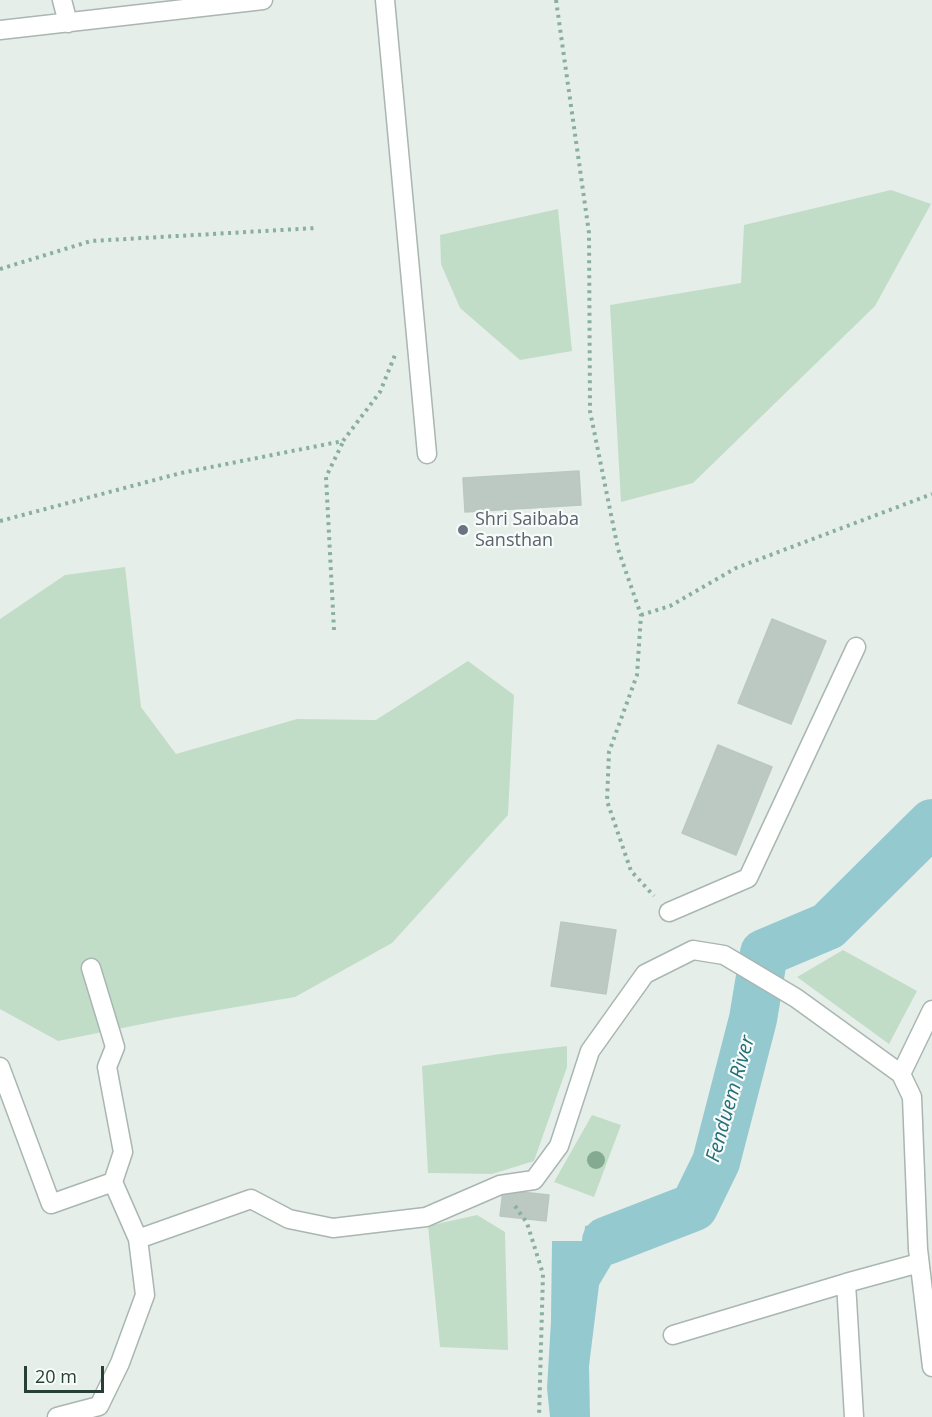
<!DOCTYPE html>
<style>
body{margin:0}
#map{position:relative;width:932px;height:1417px;overflow:hidden;background:#e6eeea;font-family:"Open Sans",sans-serif}
canvas{display:block}
.scale{position:absolute;left:24px;top:1366px;width:80px;height:27px;box-sizing:border-box;border:3px solid #263f37;border-top:0;padding-left:8px;font-size:18px;line-height:21px;white-space:nowrap;color:#263f37;-webkit-text-stroke:4px #f7fbf9;paint-order:stroke}
</style>
<div id="map">
<canvas width="932" height="1417"></canvas>
<div class="scale">20 m</div>
</div>
<script>
const c = document.querySelector('canvas').getContext('2d');
c.lineJoin = 'round';
function fill(path, color) {
  c.fillStyle = color;
  c.fill(path, 'evenodd');
}
function stroke(path, color, width, dash) {
  c.strokeStyle = color;
  c.lineWidth = width;
  c.lineCap = dash ? 'butt' : 'round';
  c.setLineDash(dash || []);
  c.stroke(path);
}
function label(font, color, halo, rows, align = 'center') {
  c.font = font + ' "Open Sans",sans-serif';
  c.lineWidth = 4.5;
  c.setLineDash([]);
  c.textBaseline = 'middle';
  c.strokeStyle = halo;
  c.fillStyle = color;
  for (const [text, x, y, turn = 0] of rows) {
    c.save();
    c.translate(x, y);
    c.rotate((+turn || 0) * Math.PI / 180);
    c.textAlign = isNaN(turn) ? turn : align;
    if (halo) c.strokeText(text, 0, 0);
    c.fillText(text, 0, 0);
    c.restore();
  }
}
fill(new Path2D(`
 M891,190L931,204L875,306L693,483L621,502L610,305L741,283L744,225Z
 M558,209L572,351L520,360L460,308L441,264L440,235Z
 M125,567L141,707L176,754L297,719L376,720L468,661L514,695L508,815L392,943L295,997L172,1018L58,1041L0,1009V619L65,575Z
 M843,950L917,991L889,1044L797,977Z
 M567,1046V1067L534,1161L492,1174L428,1173L422,1066L500,1054Z
 M592,1115L621,1125L594,1197L554,1182Z
 M477,1215L505,1232L508,1350L440,1347L428,1226Z`), '#c1ddc7');
fill(new Path2D(`
 M634,1216L693,1218L688,1225L655,1237L615,1258L599,1285L589,1366L590,1417H550L547,1388L551,1321L552,1241H584L585,1226Z`), '#93c9cf');
stroke(new Path2D(`
 M606,1241L694,1207L716,1162L753,1019L764,953L828,926L932,823`), '#93c9cf', 48);
const building = new Path2D(`
 M579,471L581,505L465,512L463,478Z
 M772,619L826,641L791,724L738,703Z
 M718,745L772,767L736,855L682,833Z
 M561,922L616,930L606,994L551,986Z
 M503,1190L549,1195L546,1221L500,1216Z`);
fill(building, '#bcc9c3');
stroke(building, '#b9c8c1', 1.5);
const minor = new Path2D(`
 M62,0L68,23
 M385,0L427,454
 M0,30L263,0
 M669,912L748,878L856,647
 M91,968L115,1047L107,1067L123,1152L113,1182
 M0,1067L51,1204L113,1182L138,1239
 M901,1074L932,1010
 M846,1283L854,1417
 M673,1335L846,1283L919,1263
 M57,1417L99,1406L120,1363L145,1295L138,1239L251,1199L289,1219L333,1228L426,1217L500,1185L534,1180L559,1146L590,1051L645,974L693,950L724,955L796,998L901,1074L912,1097L918,1249L932,1367`);
stroke(minor, '#a9b6b1', 21);
stroke(new Path2D(`
 M556,0L589,233L590,411L618,549L641,615L637,675L609,752L607,801L631,871L654,896
 M0,269L91,241L316,228
 M0,521L181,473L343,441L380,392L395,355
 M641,615L670,606L736,568L932,494
 M334,630L326,477L343,442
 M515,1206L527,1223L543,1274L539,1417`), '#89afa1', 4, [3, 4.5]);
stroke(minor, '#fff', 18);
c.fillStyle = '#84ab91';
for (const [x, y] of [
 [596,1160]
]) {
  c.beginPath();
  c.arc(x, y, 9, 0, 2 * Math.PI);
  c.fill();
}
for (const [x, y, r, color] of [
 [463,530,6,"#6b7280"]
]) {
  const dot = new Path2D();
  dot.arc(x, y, r, 0, 2 * Math.PI);
  c.fillStyle = color;
  c.fill(dot);
  stroke(dot, '#f7fbf9', 2);
}
label('18px', '#5b616d', '#f7fbf9', [
 ["Shri Saibaba",475,520],
 ["Sansthan",475,541]
], 'left');
label('italic 20px', '#246f78', '#f7fbf9', [
 ["Fenduem River",731,1099,-74]
]);
</script>
